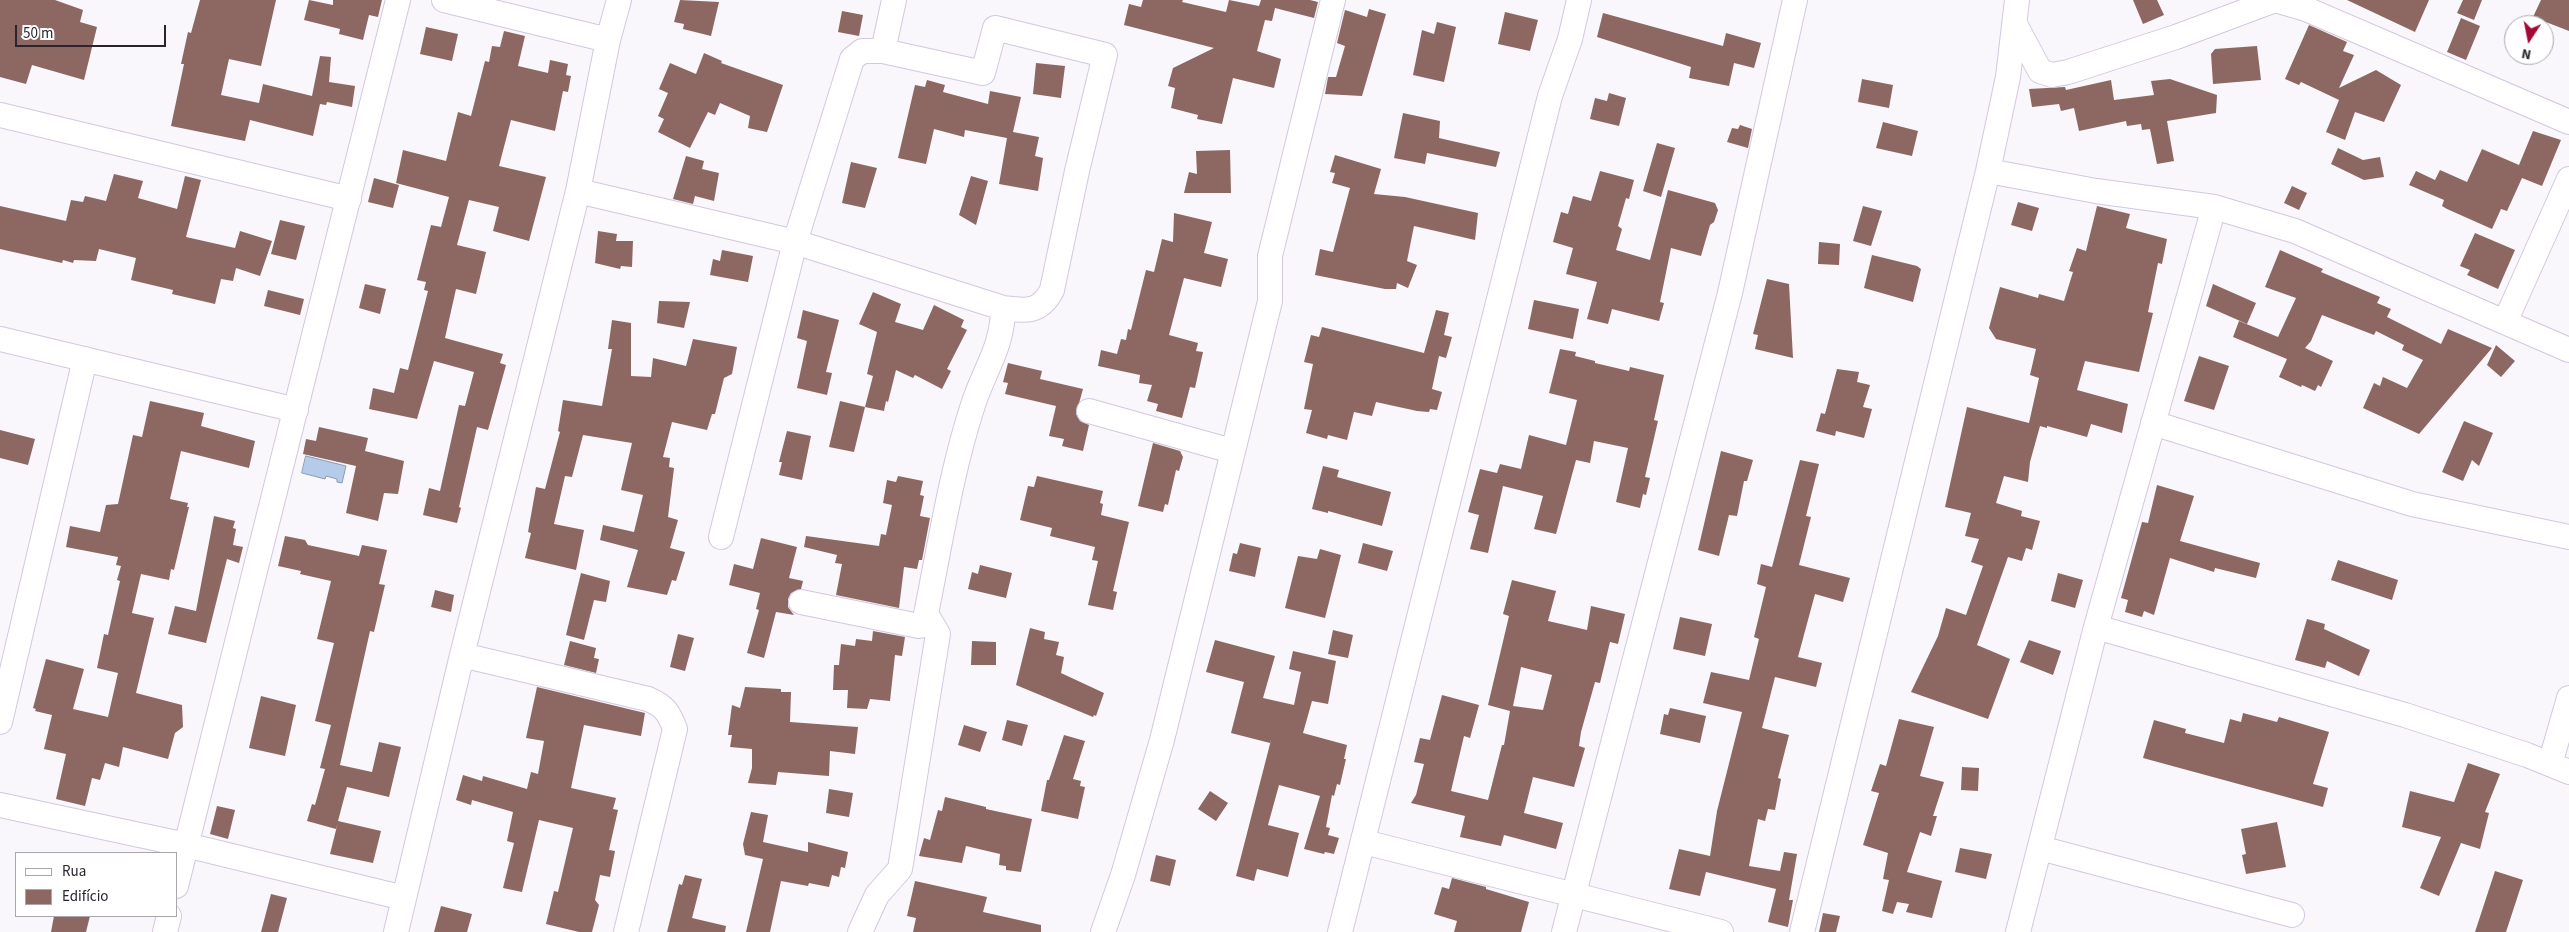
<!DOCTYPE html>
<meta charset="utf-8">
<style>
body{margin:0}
#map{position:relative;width:2569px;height:932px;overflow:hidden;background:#f9f7fc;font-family:"Source Sans 3",sans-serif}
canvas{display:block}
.legend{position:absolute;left:15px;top:852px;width:162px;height:65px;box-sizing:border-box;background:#fff;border:1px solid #a9a7ab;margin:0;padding:6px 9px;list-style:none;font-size:15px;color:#29242e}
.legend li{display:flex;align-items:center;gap:10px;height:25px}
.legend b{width:25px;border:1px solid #a9a7ab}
.north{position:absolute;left:2504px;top:15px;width:50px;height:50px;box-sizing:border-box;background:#fff;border:1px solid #a9a7ab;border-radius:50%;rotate:191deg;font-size:14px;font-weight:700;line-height:20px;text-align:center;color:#29242e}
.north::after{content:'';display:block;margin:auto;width:18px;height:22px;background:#a50a36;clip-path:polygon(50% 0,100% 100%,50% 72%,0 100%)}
.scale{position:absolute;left:15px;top:25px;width:151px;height:22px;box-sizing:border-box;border:2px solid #29242e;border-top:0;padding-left:6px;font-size:15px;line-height:18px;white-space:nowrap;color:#29242e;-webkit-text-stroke:4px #fff;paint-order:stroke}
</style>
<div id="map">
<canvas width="2569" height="932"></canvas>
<ul class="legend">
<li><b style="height:6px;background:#fff"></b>Rua</li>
<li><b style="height:14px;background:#8d6762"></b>Edifício</li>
</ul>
<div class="north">N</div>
<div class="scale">50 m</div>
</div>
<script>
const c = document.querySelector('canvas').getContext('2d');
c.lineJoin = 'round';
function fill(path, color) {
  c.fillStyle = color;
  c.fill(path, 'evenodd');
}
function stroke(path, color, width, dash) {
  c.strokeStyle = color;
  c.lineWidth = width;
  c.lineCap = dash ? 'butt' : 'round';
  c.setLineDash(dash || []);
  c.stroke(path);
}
const water = new Path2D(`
 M306,456L346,466L342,483L337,482V479L326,476L325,479L302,473Z`);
fill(water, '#b4ccea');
stroke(water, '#8a9ab2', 1);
fill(new Path2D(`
 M0,0H55L83,10L80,22L97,27L84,80L32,65L26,84L0,77Z
 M200,0H276L261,66L229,59L221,95L259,103L263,84L312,96L320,56L331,57L329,82L355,86L352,107L327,102L326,105L320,104L313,136L250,120L245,141L171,126L184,64H181L188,32L191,33Z
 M309,0L333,5V0H382L378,17L369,15L363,40L339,34L340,29L304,20Z
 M680,0L719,2L711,36L683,29L684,24L674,22Z
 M1143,0H1183L1182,2L1226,12L1229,0L1259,6L1261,0H1310L1318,2L1314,18L1275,8L1272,21L1265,20L1257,51L1281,59L1274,88L1233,78L1222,124L1197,119L1198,115L1171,108L1175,88L1168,86L1173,68L1214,48L1124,25L1129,4L1141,7Z
 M2133,0H2157L2164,15L2143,24Z
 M2347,0H2429L2415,32Z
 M2463,0H2482L2474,20L2457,13Z
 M2541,0H2569V31L2533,17Z
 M1369,9L1386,14L1362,96L1325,94L1328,77H1336L1345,46L1337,43L1345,10L1367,17Z
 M842,11L863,15L859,36L838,32Z
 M1505,12L1538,20L1530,51L1498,44Z
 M1603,13L1723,46L1726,33L1761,43L1754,68L1734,63L1729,86L1689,78L1691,67L1597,37Z
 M2461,18L2480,26L2466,60L2447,52Z
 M1437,22L1456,27L1444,82L1413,75L1422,30L1434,34Z
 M2309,25L2347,42L2343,51L2354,55L2339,88L2376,70L2401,85L2384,122L2355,112L2345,140L2326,132L2339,100L2301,82L2299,85L2285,79Z
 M426,27L458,34L452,61L420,54Z
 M504,31L525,36L518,66L548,73L550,60L568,64L566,75L571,76L568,92L563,91L555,131L511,120L499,166L546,177L529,241L493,231L499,207L469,200L457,245L486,252L476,294L456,289L445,338L503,354L500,363L506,365L488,430L477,427L459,507L461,508L457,523L423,515L429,488L440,491L459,405L465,406L474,372L434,361L417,419L369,409L373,388L394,393L400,368L408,370L428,291L424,290L426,282L417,280L431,225L441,227L449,197L396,183L403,150L446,161L458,112L471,116L485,61L489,62L492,46L500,47Z
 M2257,46L2261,80L2213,84L2211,54L2215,49Z
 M704,53L722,61L721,63L783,85L767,132L748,128L750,116L720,103L715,115L708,112L690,148L658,132L664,119L658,116L668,93L659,89L670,63L696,74Z
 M1036,63L1065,66L1061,98L1033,94Z
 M1862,79L1893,85L1889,108L1858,102Z
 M2170,79L2217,95L2216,113L2167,121L2174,161L2157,164L2150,129L2142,130L2141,124L2127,126L2126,121L2079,131L2074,108L2061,111L2059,104L2032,107L2029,89L2065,87L2066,90L2111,80L2114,100L2154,95L2151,81Z
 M927,80L945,85L943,92L988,104L990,91L1021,97L1013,132L1039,137L1035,156L1043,158L1038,191L999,184L1007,138L965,130L964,137L934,129L926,164L898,158L915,85L925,87Z
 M1609,93L1626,98L1619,126L1590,119L1595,98L1607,101Z
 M1403,113L1440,121L1439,138L1500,152L1496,167L1427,153L1425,164L1394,158Z
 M1883,122L1918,131L1912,156L1876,148Z
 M1740,125L1752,129L1748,148L1727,142L1732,128L1738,129Z
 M2533,131L2561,140L2542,186L2522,178L2507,211L2501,209L2492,229L2447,209L2442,206L2444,200L2409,185L2416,171L2435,180L2440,170L2467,182L2482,149L2519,165Z
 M1657,143L1675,148L1661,197L1643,191Z
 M2338,148L2363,160L2380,157L2384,177L2364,180L2331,164Z
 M1230,150L1231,193H1184L1189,172L1197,174L1196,151Z
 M1335,155L1381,169L1374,194L1405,197L1478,213L1475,240L1414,226L1407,261L1417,265L1408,288L1397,283L1396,289H1385L1315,275L1320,249L1333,252L1350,188L1332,183L1335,173L1330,172Z
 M686,156L704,161L702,169L719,173L714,201L695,196L693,204L673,199Z
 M851,162L877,168L865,208L842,203Z
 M1600,171L1634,180L1629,199L1626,198L1618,226L1622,229L1616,250L1650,260L1668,190L1715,203L1718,210L1714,222L1710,225L1701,256L1671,248L1660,302L1664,303L1659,321L1612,309L1608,324L1587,319L1597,282L1566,274L1573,248L1553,242L1561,212L1568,214L1573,196L1591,201Z
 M114,174L143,181L138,198L177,209L185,176L201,180L186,237L235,248L240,231L272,241L260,276L236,268L233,281L221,279L215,304L172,294L173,290L131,280L136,258L99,249L96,261L74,260L73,263L63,260L62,263L0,249V206L66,221L71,200L83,202L85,196L106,201Z
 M971,176L988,181L976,225L959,215Z
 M374,178L399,185L393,208L368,202Z
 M2292,186L2307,193L2299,210L2284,203Z
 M2018,202L2039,208L2032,231L2011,225Z
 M1863,206L1882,211L1871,246L1853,241Z
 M2097,206L2130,214L2126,228L2167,239L2162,264L2158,263L2148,312L2153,313L2139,372L2085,361L2077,390L2128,404L2122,433L2091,424L2087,437L2047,426V428L2040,426L2030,462L2028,482L2004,476L1996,503L2022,511L2021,516L2040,521L2032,550L2026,548L2022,561L2008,557L1977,645L2010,659L1988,719L1911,692L1938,636L1946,608L1966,615L1983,566L1971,562L1979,539L1965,536L1971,513L1945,507L1967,407L2029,423L2039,378L2030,375L2036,349L1996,339L1989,328L2000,287L2038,298L2039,294L2064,301L2073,272L2069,271L2077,248L2086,251Z
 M1174,213L1212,222L1204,253L1228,259L1221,287L1184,278L1169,335L1198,343L1196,351L1203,352L1195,388L1190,387L1182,418L1156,411L1158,404L1147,401L1152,385L1139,383L1140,375L1098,366L1101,350L1117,354L1121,339L1126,340L1128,329L1131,330L1146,270L1154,272L1162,239L1173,242Z
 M280,220L305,226L296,260L271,254Z
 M598,231L617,234L616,241H633L632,267L621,266L620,269L595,263Z
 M2475,233L2515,250L2498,289L2467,275L2470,270L2460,266Z
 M1819,242L1840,244L1839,265L1818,264Z
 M722,250L753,256L748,282L710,275L713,259L720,261Z
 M2280,250L2323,269L2321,272L2380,297L2377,303L2391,309L2387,317L2441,344L2448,329L2492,348L2419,434L2363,408L2374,383L2380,386L2383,377L2407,388L2423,360L2402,350L2404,345L2376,331L2374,335L2322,315L2311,341L2305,348L2333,361L2321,387L2318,385L2315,391L2302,385L2301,387L2279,377L2287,359L2233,337L2239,321L2278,337L2296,298L2265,287Z
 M1872,255L1917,266L1921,269L1913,302L1864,288Z
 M1767,279L1789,284L1793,358L1755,349L1758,335L1753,334Z
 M365,284L386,289L380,314L359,308Z
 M2213,284L2256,303L2247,324L2206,306Z
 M268,290L304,299L300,315L264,306Z
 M873,292L901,304L895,322L923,330L934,305L964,320L961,327L967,330L947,369L951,371L942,389L915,375L913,378L896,370L888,402L886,401L884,411L865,407L873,376L867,374L877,332L859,324Z
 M1534,300L1579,309L1573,339L1528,329Z
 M659,301L690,302L684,328L657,323Z
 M803,310L839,320L826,372L832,373L827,395L797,388L807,341L797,338Z
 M1436,310L1449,313L1444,335L1452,337L1446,358L1439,356L1432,389L1442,392L1437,410L1430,409L1429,412L1417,411L1376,402L1372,416L1354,412L1347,440L1328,435L1327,439L1306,433L1312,410L1304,409L1313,364L1304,362L1311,335L1319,337L1322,327L1424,353Z
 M612,320L631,323V376L651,377L653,358L686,366L693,339L737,347L732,374L724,378L715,414H712L707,430L672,422L663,457L670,458L669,467L674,468L668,517L678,520L670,548L685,552L676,581L672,580L667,595L627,587L638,550L600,540L603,525L634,532L643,495L621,490L632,443L583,435L572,477L565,476L554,524L584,530L576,570L525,558L531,533L528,532L536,487L545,489L560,432L558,431L563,400L602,406L612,349H608Z
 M2496,345L2515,361L2501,377L2487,365Z
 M1560,349L1576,352L1575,356L1595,361V363L1629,371L1630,367L1664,375L1654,420L1658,421L1645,477L1650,478L1646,495L1643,494L1640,508L1616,502L1628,448L1594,441L1590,463L1576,460L1556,534L1534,529L1543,496L1503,486L1488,553L1470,549L1479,515L1468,512L1480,469L1497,473L1500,464L1521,469L1529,435L1566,445L1577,400L1549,393Z
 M2199,356L2229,366L2214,410L2184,401Z
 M1008,363L1042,371L1040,379L1083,389L1076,414L1080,421L1089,425L1083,451L1062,446L1064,439L1049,436L1056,406L1005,394L1008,383L1003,382Z
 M1837,369L1859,372L1857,382L1870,385L1863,407L1872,409L1864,438L1836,431L1835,436L1816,431L1821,413L1825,414Z
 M150,401L204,413L201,426L255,441L249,468L181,451L170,499L188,503L187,507H189L174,570L171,569L169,580L141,574L132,613L154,618L136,693L182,705L183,727L175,733L168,759L123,747L119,767L105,763L100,780L92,778L85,806L56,799L66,754L44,749L52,715L35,711L36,709L33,708L46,659L84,669L73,709L108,717L118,673L97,668L104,634L108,635L120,581L117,580L121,566L116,565L118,557L66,547L70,526L100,532L106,505L118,504L133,435L142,437Z
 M840,401L865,407L854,452L829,447Z
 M2464,421L2493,433L2479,466L2472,460L2463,481L2442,472Z
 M319,427L368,438L365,451L404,461L398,494L384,493L378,521L346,513L356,466L303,454L306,439L316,441Z
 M0,430L35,439L28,465L0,458Z
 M787,431L811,436L802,480L779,475L782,462H779Z
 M1153,443L1180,451L1183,457L1179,471L1176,470L1168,505L1165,504L1163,512L1138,506Z
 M1721,451L1753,460L1747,481H1744L1737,516L1729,515L1719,556L1698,550Z
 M1800,460L1819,464L1806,516L1811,517L1799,565L1850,578L1843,602L1815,594L1798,657L1822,663L1816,687L1775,677L1762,728L1789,735L1778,778L1781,779L1775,810L1768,809L1765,821L1758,819L1749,866L1780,871L1784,852L1797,854L1789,900H1793L1788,927L1768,922L1776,889L1706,872L1700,896L1669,889L1679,849L1710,856L1717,811L1742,712L1703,703L1711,672L1749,680L1759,639L1754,637L1766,587L1757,584L1761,564L1772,567Z
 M1323,466L1339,470L1337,477L1391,492L1382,526L1328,511V513L1312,509Z
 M898,476L923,481L920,495L924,496L920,516L930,518L922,560H919L917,569L904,567L899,608L836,595L842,564L835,563L837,555L804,547L806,536L879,546L881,534L886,535L892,505L883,503L887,480L896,482Z
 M1037,476L1103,491L1100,503L1103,504L1101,515L1129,522L1113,591L1117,592L1113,610L1088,605L1098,561L1092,560L1095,547L1050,536L1052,528L1020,520L1028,486L1034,487Z
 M2157,485L2194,496L2180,541L2260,563L2256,578L2215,568L2214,572L2170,558L2154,615L2144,611L2142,617L2125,612L2128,600L2121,598L2142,522L2148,523Z
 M214,516L235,521L233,528L236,529L233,545L243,547L239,563L227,559L206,643L168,634L175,606L196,611Z
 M285,536L305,540L308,545L359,556L362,545L387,550L379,584L385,585L374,632L370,631L340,765L372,772L379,742L401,747L389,797L347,787L338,821L381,831L373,863L330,854L338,822L336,829L307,821L312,804L315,805L325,769L320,768L331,725L315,721L334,643L317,639L331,581L300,574L301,571L278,566Z
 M761,538L797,547L789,578L803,581L801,589L791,593L788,599V607L794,615L776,612L764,658L747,653L759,610L756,609L760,593L729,585L734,564L753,569Z
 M1240,543L1261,548L1255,577L1229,571L1233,553L1237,554Z
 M1363,543L1393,551L1387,571L1358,563Z
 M1320,549L1341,555L1325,618L1285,608L1298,556L1317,559Z
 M2338,560L2398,580L2392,600L2331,580Z
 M980,565L1012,573L1006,598L968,589L972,572L978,574Z
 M581,573L610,581L606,602L594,600L584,640L566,635Z
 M2058,573L2083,580L2075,608L2051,601Z
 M1512,580L1556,591L1548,621L1587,630L1591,606L1625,614L1618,644L1610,642L1600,683L1595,682L1581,732L1579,746L1585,748L1574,787L1533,777L1524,813L1563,823L1556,849L1504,835L1501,846L1460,837L1465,816L1411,803L1416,795L1424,764L1414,762L1420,738L1430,740L1442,695L1479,705L1470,738L1464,736L1451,791L1488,800L1502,745H1504L1510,711L1488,705L1509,616L1503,614ZM1521,667L1552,675L1543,710L1513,706Z
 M435,590L454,595L451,612L431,607Z
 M1680,617L1712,624L1705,656L1673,649Z
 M2307,619L2325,624L2324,629L2370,650L2359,676L2327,661L2325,668L2295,660Z
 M1030,628L1045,632L1044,639L1059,642L1056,655L1064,657L1061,673L1104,693L1096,716L1094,715L1093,717L1016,685Z
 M1333,630L1353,635L1348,658L1328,654Z
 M873,631L905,637L902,656L895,655L890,701L870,699L867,709L847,708L848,690H833L834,665H839L841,644L855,646L856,639L872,641Z
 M678,634L694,638L685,671L670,667Z
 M1215,640L1275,656L1263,698L1294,705L1301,672L1289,669L1293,651L1336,661L1328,704L1312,701L1303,733L1347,745L1344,759H1346L1340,785L1337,784L1334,796L1332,795L1326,827L1330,828L1328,835L1339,838L1334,854L1325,852L1324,854L1304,849L1320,796L1279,785L1268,825L1299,833L1288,877L1257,869L1254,881L1236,876L1271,740L1270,743L1231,733L1244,682L1206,672Z
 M2029,640L2061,651L2053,675L2020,662Z
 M570,641L596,648L594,658L599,659L596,673L564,665Z
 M972,641L996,642V665H971Z
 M537,687L645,713L641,736L584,725L571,788L616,798L613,809L618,810L609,850L615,851L610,877L600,875L595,900L599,905L592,932H579L546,924L554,891L558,892L573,828L539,820L522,892L503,888L514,843L507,841L513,812L472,800L471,805L456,800L463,775L482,781L483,776L527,789L531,772L538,774L544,741L526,738Z
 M745,687L781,689V692H791L790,722L858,727L855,754L830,751L829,776L778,772L776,785L748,783L752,768V749L730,747L732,735H728L732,705L740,708Z
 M261,696L296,705L285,756L249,748Z
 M1670,708L1706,716L1700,743L1660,734L1664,714L1668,715Z
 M2243,713L2277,722L2279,717L2329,732L2313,784L2328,788L2323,807L2143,758L2154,720L2186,729L2185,733L2224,743L2230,719L2241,722Z
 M1899,719L1934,727L1920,776L1944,782L1933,816H1937L1931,836L1920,832L1907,872L1942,881L1932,918L1906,912L1909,904L1897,902L1893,914L1882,911L1889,880L1883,879L1888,853L1863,845L1879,793L1871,791L1880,764L1886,766Z
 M1007,720L1028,725L1022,746L1002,740Z
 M964,725L987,732L980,752L958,745Z
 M1064,735L1085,741L1073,779L1081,781L1080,786L1085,787L1078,819L1041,811L1047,780H1049Z
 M2468,763L2500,774L2485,812L2489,813L2480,849L2461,843L2439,896L2420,888L2441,837L2402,827L2410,791L2454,802Z
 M1962,767L1979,768L1978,791L1961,790Z
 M829,789L853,793L849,817L826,813Z
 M1210,791L1228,803L1216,821L1198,809Z
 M945,797L986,807V809L1032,819L1021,872L1006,870V866L999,865L1000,854L966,846L962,863L919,856L924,838L930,840L938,810L942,811Z
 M217,806L235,810L228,839L210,834Z
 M751,812L768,815L763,842L808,852V842L848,852L845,868L841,867L839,877L832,875L829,887L809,883L808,886L781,881L770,932H746L763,859L745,855L743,844Z
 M2277,822L2286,867L2246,874L2242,855L2246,854L2241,829Z
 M1960,848L1992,854L1986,879L1955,872Z
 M1156,855L1176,860L1170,886L1150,881Z
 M2495,871L2523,880L2506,932H2475Z
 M685,875L702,879L692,918L726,926L725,932H667L679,884L682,885Z
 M1452,878L1486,887V889L1529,902L1521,932H1454L1457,921L1434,914L1442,887L1449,889Z
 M915,881L987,897L983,912L1041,925V932H913L916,918L907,916Z
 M271,894L287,898L278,932H261Z
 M441,906L472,914L467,932H434Z
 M1823,913L1840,916L1836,932H1819Z
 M54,916H90L86,932H51Z`), '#8d6762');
const street = new Path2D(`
 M444,0L608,40
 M2275,0L2306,9L2569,122
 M2016,26L2040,71L2052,75L2068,72L2176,37L2275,0
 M0,115L349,199
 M1988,171L2096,191L2214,207L2295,231L2569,350
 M578,191L795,242L1003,308C1027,311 1040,313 1052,290L1077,171L1105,55L995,28L983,73L883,51
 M2505,322L2569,179
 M0,339L296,410
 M1089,411L1232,451
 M2153,423L2412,504L2569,537
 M721,537L795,242L852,59L862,51H883L894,0
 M801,602L919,626L932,624
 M2096,627L2405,715L2527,755L2569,772
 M462,655L648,699C665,706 669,713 675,729L626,932
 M0,722L85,359
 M2550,764L2569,698
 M0,805L186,845L404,898
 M1364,842L1721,932
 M2040,848L2292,915
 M176,886L398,0
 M165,932L169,916
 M396,932L462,655L578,191L608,40L619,0
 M860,932L877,895L900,869L938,634L926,614C940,545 951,472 973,405C984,370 1003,347 1003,308
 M1103,932L1123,875L1162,740L1270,301V256L1333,0
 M1340,932L1550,96L1570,39L1579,0
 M1564,932L1730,293L1795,0
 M1802,932L1988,171L2008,77L2017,0
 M2018,932L2096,627L2214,207`);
stroke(street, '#d3c7e1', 26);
stroke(street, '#fff', 24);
</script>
